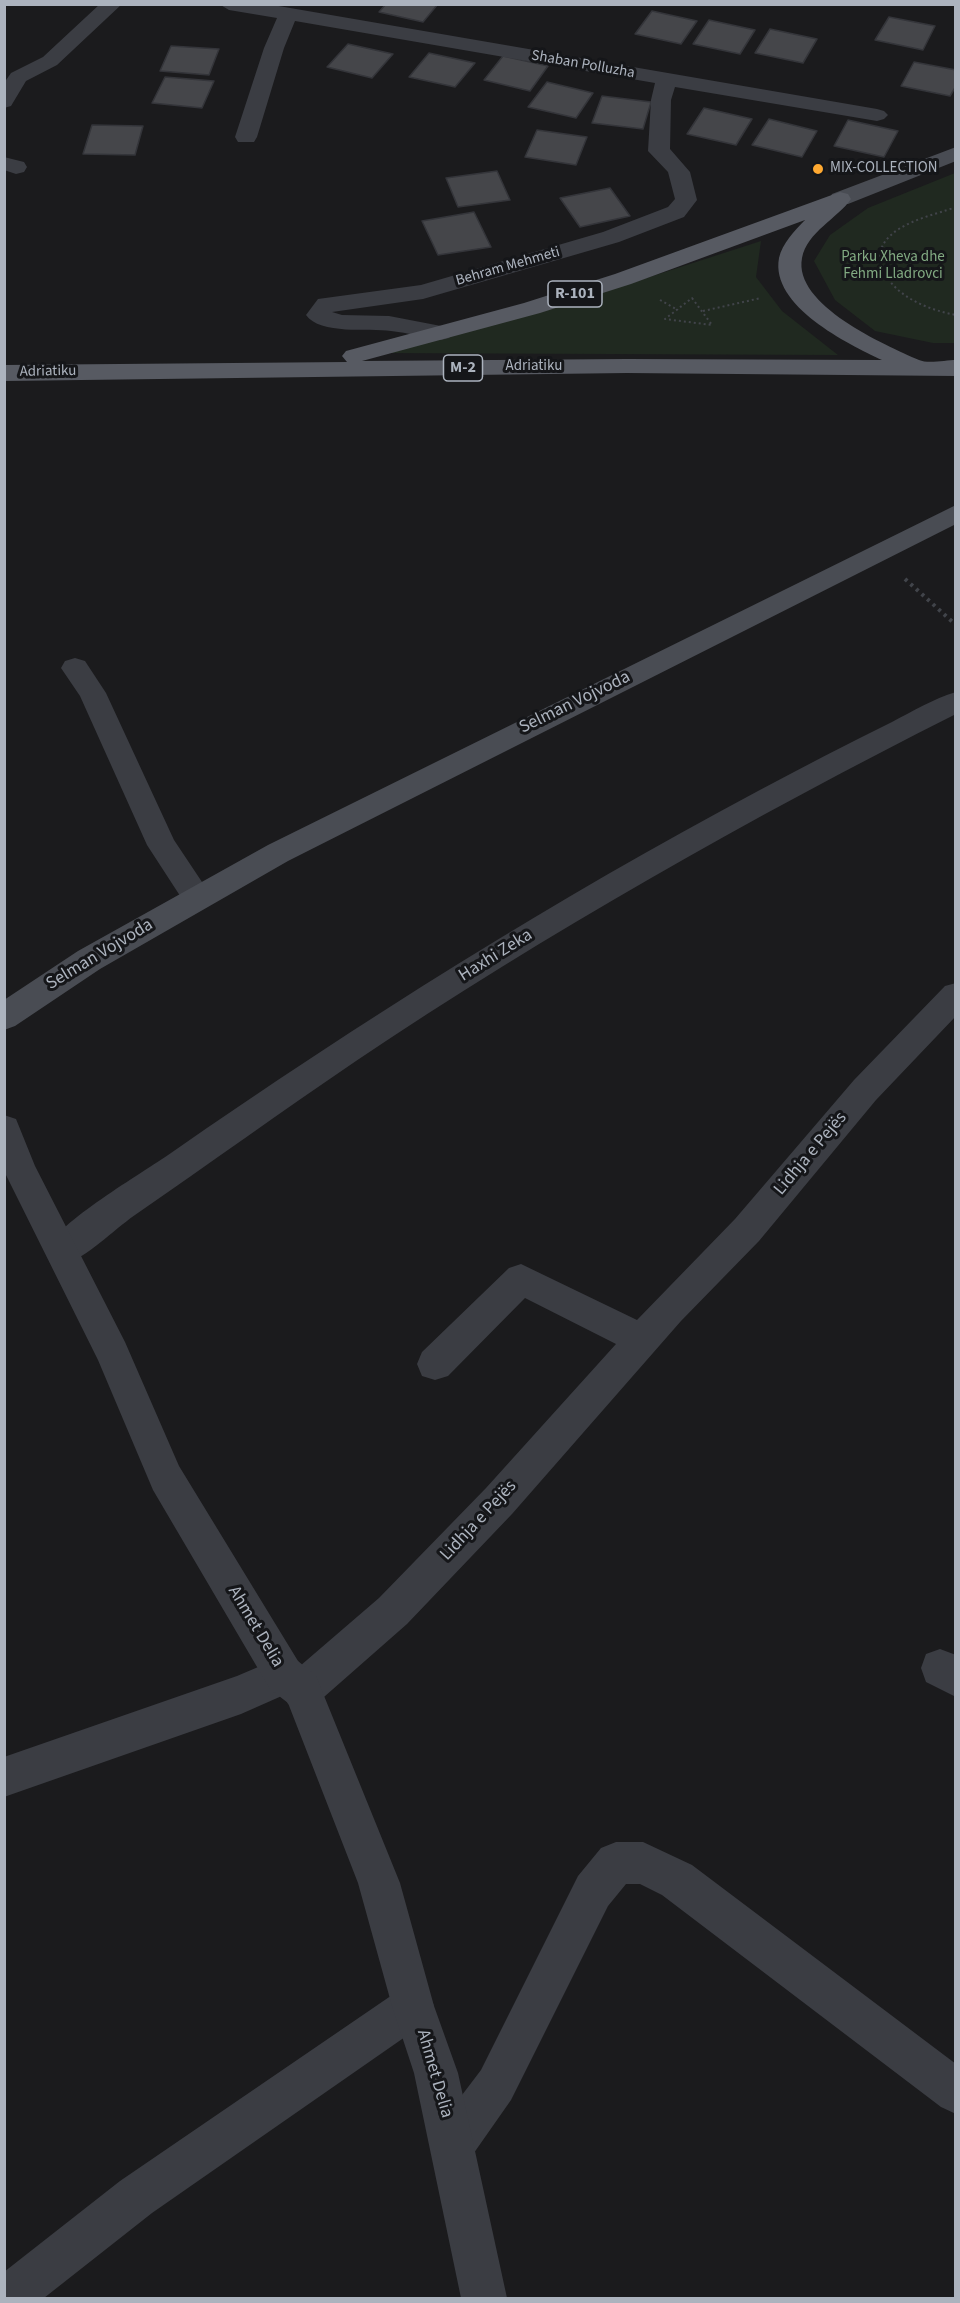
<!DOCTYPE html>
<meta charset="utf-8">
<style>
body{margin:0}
#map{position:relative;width:960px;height:2303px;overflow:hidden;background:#1b1b1d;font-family:"Source Sans 3",sans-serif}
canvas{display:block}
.frame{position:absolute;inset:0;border:6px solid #acb3be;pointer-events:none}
</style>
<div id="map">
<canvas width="960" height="2303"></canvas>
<div class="frame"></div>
</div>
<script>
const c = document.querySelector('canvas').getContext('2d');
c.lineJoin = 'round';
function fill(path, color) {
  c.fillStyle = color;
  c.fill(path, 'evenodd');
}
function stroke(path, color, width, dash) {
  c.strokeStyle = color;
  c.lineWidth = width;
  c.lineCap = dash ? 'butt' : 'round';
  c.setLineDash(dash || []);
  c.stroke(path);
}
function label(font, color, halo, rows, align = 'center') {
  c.font = font + ' "Source Sans 3",sans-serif';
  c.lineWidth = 6;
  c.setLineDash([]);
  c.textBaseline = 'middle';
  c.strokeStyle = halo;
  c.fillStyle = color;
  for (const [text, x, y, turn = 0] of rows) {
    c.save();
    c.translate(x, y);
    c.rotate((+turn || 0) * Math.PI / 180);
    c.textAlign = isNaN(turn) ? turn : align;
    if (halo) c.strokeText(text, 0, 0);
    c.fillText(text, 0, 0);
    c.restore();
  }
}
fill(new Path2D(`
 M955,173V343H933L875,331L835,300L814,261L830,235L868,208Z
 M761,241L756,277L782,311L838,355L376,353L628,284Z`), '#202920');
const building = new Path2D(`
 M386,4H438L423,22L379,12Z
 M652,11L697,21L681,44L635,34Z
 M889,17L935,26L923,50L875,40Z
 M709,20L755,30L740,54L693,44Z
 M770,29L817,39L803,63L755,53Z
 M348,44L393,54L372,78L327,67Z
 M171,46L219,49L209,75L160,71Z
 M429,53L475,63L455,87L409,77Z
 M503,56L548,66L530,91L484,80Z
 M914,62L956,70V86L950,96L901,86Z
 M165,77L214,81L202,108L152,103Z
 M547,82L593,93L576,118L528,107Z
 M602,96L651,102L643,129L592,123Z
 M704,108L752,119L736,145L687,134Z
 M769,119L817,131L802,157L752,145Z
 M848,120L898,131L884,157L834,146Z
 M92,125L143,126L135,155L83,154Z
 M537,130L587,137L576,165L525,157Z
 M497,171L510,200L458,207L446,178Z
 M610,188L630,216L580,227L560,198Z
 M474,212L491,247L438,255L422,221Z`);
fill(building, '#45464a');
stroke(building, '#34353a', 1.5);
stroke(new Path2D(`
 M956,207C932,216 885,224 880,254C882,292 924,309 956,315
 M692,298L712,325L665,319Z
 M660,300L678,310
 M703,311L761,298`), '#41444a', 2, [2, 3]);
stroke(new Path2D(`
 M905,579L956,625`), '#41444a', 4, [3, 4.5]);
fill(new Path2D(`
 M100,4H122L57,65L26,81L11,106L4,108V83L11,73L43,57Z
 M219,4H267L877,109L884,111L888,115L884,119L877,121L675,87L671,100L670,149L690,172L697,200L684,217L619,242L423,299L332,312L342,315L389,316L441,326L449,328L453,333L449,338L441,340C424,337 408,333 391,331C369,328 320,335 306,315L318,299L421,285L603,232L668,207L675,199L668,172L648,151L651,100L655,83L295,21L284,48L257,137L254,142H238L235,137L264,48L277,18L229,10Z
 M4,157L24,162L27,167L24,172L16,174L4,170Z
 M75,658L85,661L106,693L174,840L212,897L208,905L197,909L186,905L147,845L80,696L61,668L65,661Z
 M956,692V714C750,818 548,932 356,1061C282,1111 209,1164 135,1215C112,1231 89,1256 62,1266L50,1262L45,1251C59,1221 141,1174 171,1153C361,1021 555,899 758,791C803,767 847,744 892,722C913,711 933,699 956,692Z
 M956,983V1016L876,1100L759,1241L681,1321L512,1514L407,1624L316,1704L302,1710L288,1704L284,1695L241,1714L4,1797V1757L237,1676L284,1656L298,1661L300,1666L379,1598L486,1488L616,1344L525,1298L448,1376L435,1380L422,1376L417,1364L422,1352L509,1268L521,1264L637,1320L735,1219L854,1080L945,986Z
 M940,1649L956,1655V1697L926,1682L921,1668L926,1654Z
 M616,1842H643L692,1865L956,2064V2114L941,2107L662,1895L640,1884H626L608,1906L511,2100L469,2160L453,2166L437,2160L431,2144L437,2128L481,2070L578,1876L601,1848Z
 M413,1985L428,1991L434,2006L428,2021L152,2213L44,2298H4V2272L120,2181L398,1991Z`), '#3b3d43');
fill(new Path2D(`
 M4,1115L16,1119L35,1166L125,1342L179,1466L298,1661L316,1676L400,1883L434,2006L458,2073L507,2298H461L414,2073L392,2006L358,1883L288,1703L270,1689L153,1490L98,1360L4,1171Z`), '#3b3d43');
fill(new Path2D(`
 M956,147V161L848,204H832L829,199L832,194Z
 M956,505V524L288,861L100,969L15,1026L4,1030V1000L78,951L268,845Z`), '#494c53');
fill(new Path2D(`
 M840,192L848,194L851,199C838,218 807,232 802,258C793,305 885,345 919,360C928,364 946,360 956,360V376L627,373L4,381V365L347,362L342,356L346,351L524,303L615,274ZM805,220C795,230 782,244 779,258C770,306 848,344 882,360L627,359L362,361L540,313L631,284Z`), '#575a62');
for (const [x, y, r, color] of [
 [818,169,6,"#ffa931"]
]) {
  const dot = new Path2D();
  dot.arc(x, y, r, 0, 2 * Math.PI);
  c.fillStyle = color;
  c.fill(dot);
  stroke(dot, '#151619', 2);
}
label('15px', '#acb3be', '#151619', [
 ["Shaban Polluzha",583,65,10],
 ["Behram Mehmeti",508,267,-16],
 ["Adriatiku",534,367],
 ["Adriatiku",48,372,-1]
]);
label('15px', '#acb3be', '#151619', [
 ["MIX-COLLECTION",830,169]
], 'left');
label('15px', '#82aa82', '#151619', [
 ["Parku Xheva dhe",893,258],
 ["Fehmi Lladrovci",893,275]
]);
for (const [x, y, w] of [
 [575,294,54],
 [463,368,39]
]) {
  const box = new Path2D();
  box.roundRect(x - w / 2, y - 13, w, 26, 4.5);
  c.fillStyle = '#151619';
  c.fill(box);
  stroke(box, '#acb3be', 1.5);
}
label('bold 16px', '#acb3be', null, [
 ["R-101",575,294],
 ["M-2",463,368]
]);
label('18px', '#acb3be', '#151619', [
 ["Selman Vojvoda",575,703,-26],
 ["Selman Vojvoda",100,955,-31],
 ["Haxhi Zeka",496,956,-32],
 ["Lidhja e Pejës",811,1154,-50],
 ["Lidhja e Pejës",479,1521,-47],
 ["Ahmet Delia",255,1627,59],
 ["Ahmet Delia",434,2074,74]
]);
</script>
